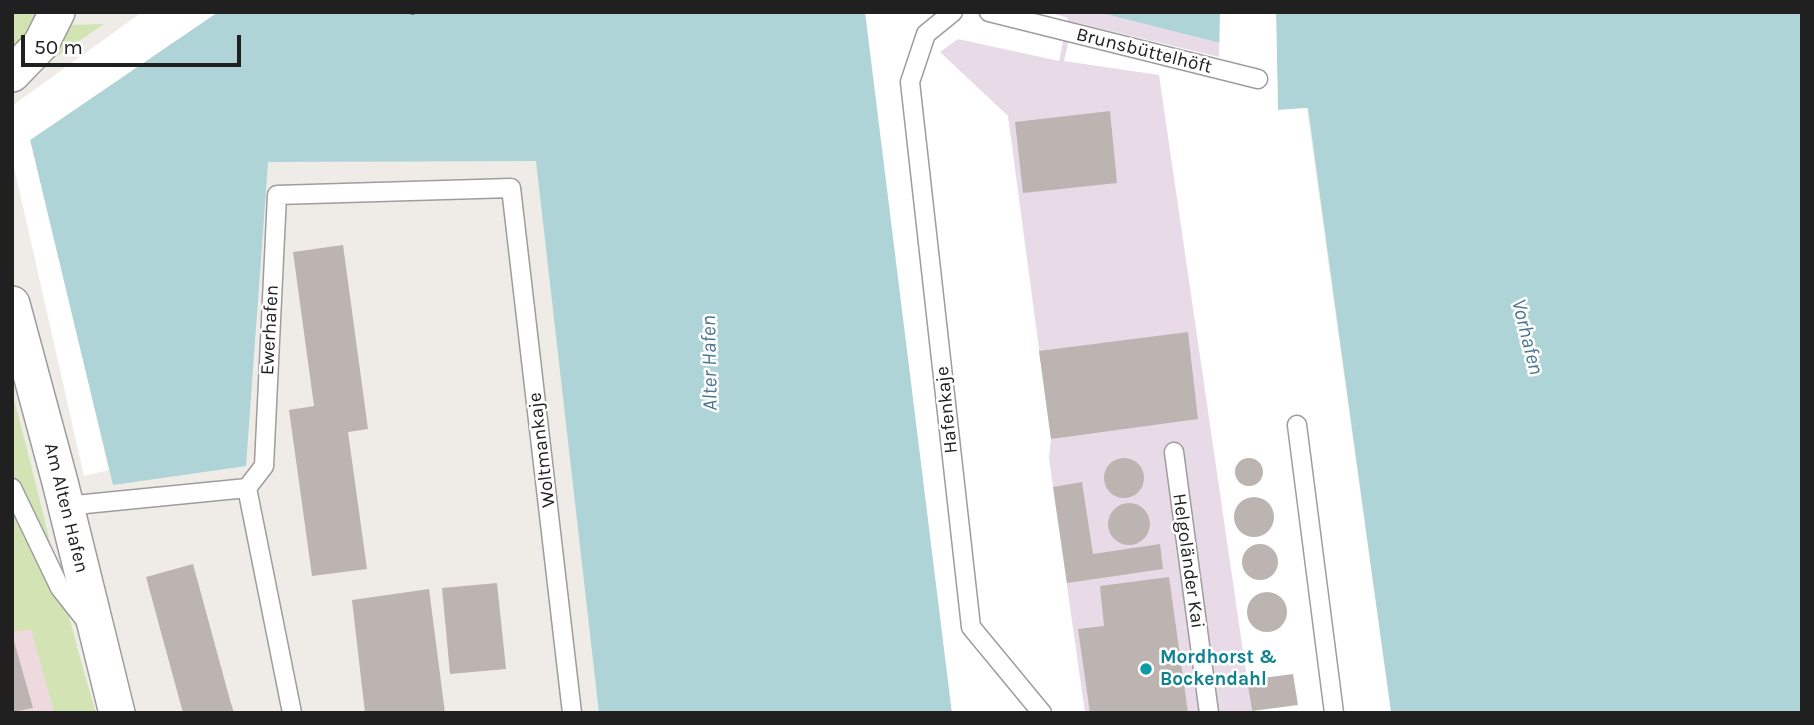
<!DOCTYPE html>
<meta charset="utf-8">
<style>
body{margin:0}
#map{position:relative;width:1814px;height:725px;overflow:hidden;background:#efece8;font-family:Karla,sans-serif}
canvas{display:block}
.frame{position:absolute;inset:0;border:14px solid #202020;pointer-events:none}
.scale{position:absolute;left:21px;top:35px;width:220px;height:32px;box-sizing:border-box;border:4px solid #202020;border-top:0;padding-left:9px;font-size:21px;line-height:24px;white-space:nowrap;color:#202020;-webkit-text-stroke:5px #fff;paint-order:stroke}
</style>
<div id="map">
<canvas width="1814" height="725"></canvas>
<div class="frame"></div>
<div class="scale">50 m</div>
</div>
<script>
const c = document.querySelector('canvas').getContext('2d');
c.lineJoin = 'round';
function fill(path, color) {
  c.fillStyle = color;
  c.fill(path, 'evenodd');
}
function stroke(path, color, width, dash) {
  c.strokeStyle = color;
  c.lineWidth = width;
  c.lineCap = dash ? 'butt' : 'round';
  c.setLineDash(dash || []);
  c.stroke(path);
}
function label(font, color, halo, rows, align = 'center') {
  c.font = font + ' Karla,sans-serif';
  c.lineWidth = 5;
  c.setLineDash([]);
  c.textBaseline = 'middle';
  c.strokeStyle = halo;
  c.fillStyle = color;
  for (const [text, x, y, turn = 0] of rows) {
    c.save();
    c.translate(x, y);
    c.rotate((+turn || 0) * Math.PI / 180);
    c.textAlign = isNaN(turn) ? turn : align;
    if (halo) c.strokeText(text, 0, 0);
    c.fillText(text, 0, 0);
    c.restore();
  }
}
fill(new Path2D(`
 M31,628L54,713H12V632Z`), '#eed9dc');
fill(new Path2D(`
 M866,12H1098L1219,43L1220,12H1276L1278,110L1307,108L1391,713H952Z`), '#e8dbe7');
fill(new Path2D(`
 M12,13L42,15L12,49Z
 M104,24L28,76L66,25Z
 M12,392C41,499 64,607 96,713H54L31,629L12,632Z`), '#d2e3b4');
fill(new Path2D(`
 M218,12H866L952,713H599L536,161L268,162L246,466L113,485L30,140Z
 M1098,12H1220V43Z
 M1276,12H1802V713H1391L1308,108L1278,110Z`), '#aed4d7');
fill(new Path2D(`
 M142,12H218L30,140L109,470L84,476L12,158V106Z
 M865,12H1048L1068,18L1059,61L958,39L940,52L1008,116L1051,439L1049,458L1085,713H952Z
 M1220,12H1276L1278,110L1307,108L1391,713H1252L1159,75L1064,61L1073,22L1219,57Z`), '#fff');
stroke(new Path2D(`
 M410,12L412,14L419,12`), '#4d778e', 2, [9, 7]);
fill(new Path2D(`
 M1110,111L1117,183L1023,193L1015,122Z
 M343,245L368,429L348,432L367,569L312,576L289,410L314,406L293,252Z
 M1188,332L1198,419L1051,439L1039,351Z
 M1235 472a14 14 0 1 1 28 0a14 14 0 1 1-28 0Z
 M1104 478a20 20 0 1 1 40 0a20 20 0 1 1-40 0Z
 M1082,482L1093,554L1160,544L1163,569L1067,583L1053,487Z
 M1234 517a20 20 0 1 1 40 0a20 20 0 1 1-40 0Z
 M1108 524a21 21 0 1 1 42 0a21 21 0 1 1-42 0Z
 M1242 562a18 18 0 1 1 36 0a18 18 0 1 1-36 0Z
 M193,564L230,700L234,713H183L146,577Z
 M1169,577L1188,713H1090L1078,629L1104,626L1100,586Z
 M497,583L506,669L450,674L442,588Z
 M429,589L445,713H365L352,600Z
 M1247 612a20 20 0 1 1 40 0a20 20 0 1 1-40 0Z
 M12,634L33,708L12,712Z
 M1293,674L1298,705L1252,711L1247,680Z`), '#bcb4b1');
const service = new Path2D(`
 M953,12L926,34L910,82L971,627L1042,713
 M989,12L1258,79
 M1297,425L1334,713
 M1174,452L1209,713
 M12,488L60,588L86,621
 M247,488L292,713
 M65,506L247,488L264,466L277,195L511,188L572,713`);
const minor = new Path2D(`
 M12,74L41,44L57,12
 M12,304L60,482L117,713`);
stroke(service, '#9d9d9d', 21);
stroke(minor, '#9d9d9d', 38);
stroke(service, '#fff', 18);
stroke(minor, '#fff', 35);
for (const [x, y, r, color] of [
 [1146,669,7,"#0f9aa8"]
]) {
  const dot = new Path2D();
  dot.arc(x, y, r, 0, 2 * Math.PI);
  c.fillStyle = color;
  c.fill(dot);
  stroke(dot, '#fff', 2.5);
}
label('19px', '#202020', '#fff', [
 ["Brunsbüttelhöft",1144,51,14],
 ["Ewerhafen",270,330,-87],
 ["Hafenkaje",947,410,-96],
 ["Woltmankaje",542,450,-97],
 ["Am Alten Hafen",66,508,76],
 ["Helgoländer Kai",1188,561,82]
]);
label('bold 19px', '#0d838f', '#fff', [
 ["Mordhorst &",1160,658],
 ["Bockendahl",1160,680]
], 'left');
label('italic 21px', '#4d778e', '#fff', [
 ["Vorhafen",1527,337,76],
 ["Alter Hafen",710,363,-91]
]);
</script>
